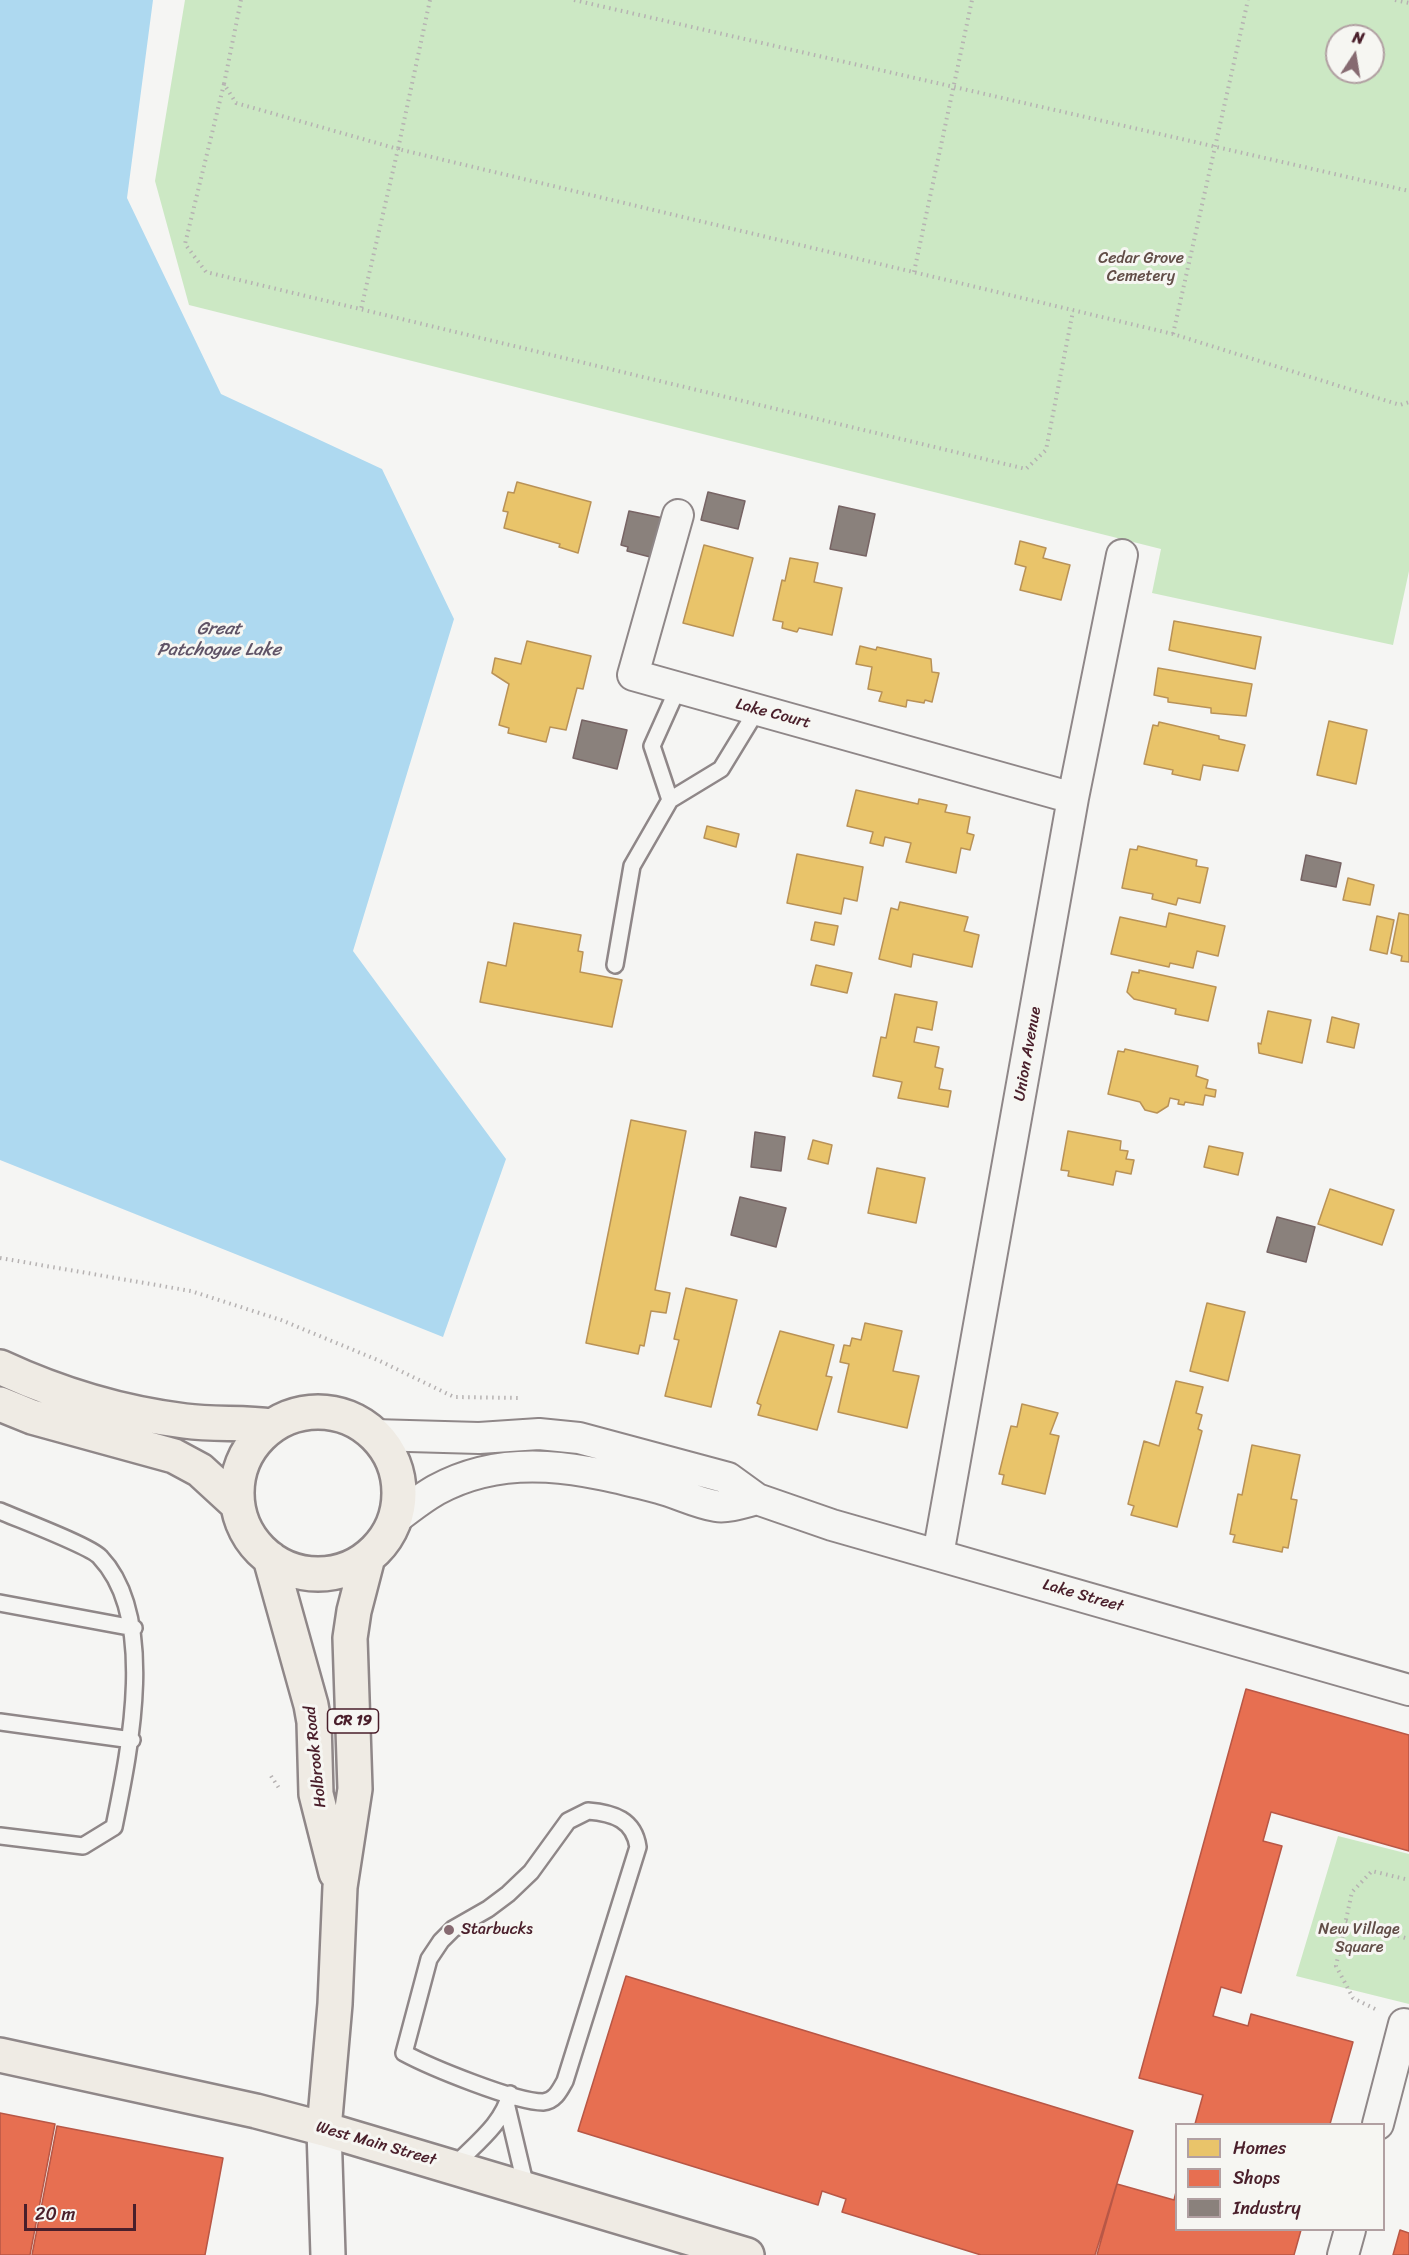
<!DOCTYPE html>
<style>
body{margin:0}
#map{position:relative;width:1409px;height:2255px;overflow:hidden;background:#f5f5f3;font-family:Sriracha,sans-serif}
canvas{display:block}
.legend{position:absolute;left:1175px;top:2123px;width:210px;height:108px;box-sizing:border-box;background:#f6f6f2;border:2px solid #b1a0a2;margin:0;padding:8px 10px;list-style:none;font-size:18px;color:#4a1f2b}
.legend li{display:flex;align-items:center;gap:12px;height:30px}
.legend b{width:30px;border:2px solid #b1a0a2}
.north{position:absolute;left:1325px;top:24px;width:60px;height:60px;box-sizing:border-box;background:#f6f6f2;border:2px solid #b1a0a2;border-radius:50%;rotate:12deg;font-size:16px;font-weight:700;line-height:24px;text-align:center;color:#4a1f2b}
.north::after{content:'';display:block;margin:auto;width:21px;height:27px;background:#866a71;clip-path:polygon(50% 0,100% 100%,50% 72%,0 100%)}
.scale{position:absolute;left:24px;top:2204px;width:112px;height:27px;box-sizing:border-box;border:3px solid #4a1f2b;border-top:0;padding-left:8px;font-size:18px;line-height:21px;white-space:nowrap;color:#4a1f2b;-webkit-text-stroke:4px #f6f6f2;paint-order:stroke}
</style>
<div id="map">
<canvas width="1409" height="2255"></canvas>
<ul class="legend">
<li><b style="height:16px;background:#e9c46a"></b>Homes</li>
<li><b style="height:16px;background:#e76f51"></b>Shops</li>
<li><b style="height:16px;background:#8a817c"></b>Industry</li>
</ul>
<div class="north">N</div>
<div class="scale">20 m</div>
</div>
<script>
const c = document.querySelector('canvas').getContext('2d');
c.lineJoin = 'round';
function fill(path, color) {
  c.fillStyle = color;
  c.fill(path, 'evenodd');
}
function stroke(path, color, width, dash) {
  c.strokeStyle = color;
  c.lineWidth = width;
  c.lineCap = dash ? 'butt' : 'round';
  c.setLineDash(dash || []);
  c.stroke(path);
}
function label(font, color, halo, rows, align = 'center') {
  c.font = font + ' Sriracha,sans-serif';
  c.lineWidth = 6;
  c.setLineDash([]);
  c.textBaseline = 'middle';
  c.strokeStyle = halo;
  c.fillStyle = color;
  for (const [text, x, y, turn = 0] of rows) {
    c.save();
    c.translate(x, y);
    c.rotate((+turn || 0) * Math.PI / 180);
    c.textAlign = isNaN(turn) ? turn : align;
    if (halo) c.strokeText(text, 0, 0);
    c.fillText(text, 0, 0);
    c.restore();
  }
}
fill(new Path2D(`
 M185,0H1409V571L1393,645L1152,593L1161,549L189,305L155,181ZM1337,36H1373V72H1337Z
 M1338,1836L1409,1854V2004L1296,1976Z`), '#cce8c4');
fill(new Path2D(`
 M0,0H153L127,198L221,394L382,469L454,619L353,951L506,1159L443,1337L0,1160Z`), '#aed9f0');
const homes = new Path2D(`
 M517,482L591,502L578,553L559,547L560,544L504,528L508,512L503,511L508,492L514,493Z
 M1020,541L1046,548L1043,558L1070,565L1061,600L1020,590L1026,567L1015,564Z
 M704,545L753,558L733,636L683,623Z
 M790,558L818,563L814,582L842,588L832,635L799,628L797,632L782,628L783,622L773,620L782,580L785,581Z
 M1174,621L1261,637L1255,669L1169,650Z
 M527,641L591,656L583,689L577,688L566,730L550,727L546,742L508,733L509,728L499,725L509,684L492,673L495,658L521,664Z
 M860,646L876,650L877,647L931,659L932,672L939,673L932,702L925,700L924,703L907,700L906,707L879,701L882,692L868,689L872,667L856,664Z
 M1158,668L1252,684L1246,716L1211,713V708L1168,702V698L1154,695Z
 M1329,721L1367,730L1356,784L1317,775Z
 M1159,722L1219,736V739L1245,745L1238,771L1203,765L1200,780L1172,774L1173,770L1144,764L1153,725L1158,726Z
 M856,790L918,804L919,799L947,805L945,812L970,817L967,833L974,835L970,850L961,848L956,873L906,862L911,843L885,837L883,846L870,843L873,832L847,826Z
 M707,826L739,834L736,847L704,838Z
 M1138,846L1197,860L1196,866L1208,868L1200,903L1178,898L1176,905L1152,899L1153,894L1122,888L1130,849L1137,850Z
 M797,854L863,867L857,901L844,898L841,914L787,903Z
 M1348,878L1374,885L1370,905L1343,900Z
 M900,902L968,917L964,931L979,935L972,967L913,954L911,967L879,959L891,908L898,910Z
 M1169,913L1225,926L1218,956L1197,951L1193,968L1170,963L1169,967L1111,954L1120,917L1166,927Z
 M1399,913L1409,915V962L1401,961L1402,956L1391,953Z
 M1377,916L1394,920L1387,954L1370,950Z
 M815,922L838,926L834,945L811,940Z
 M514,923L581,935L578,951L583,952L580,972L622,980L612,1027L480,1002L488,962L506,966Z
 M816,965L852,973L847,993L811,985Z
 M1139,970L1216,987L1208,1021L1175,1014L1176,1009L1134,999L1127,992L1132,972L1139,973Z
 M895,994L937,1002L932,1030L917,1027L914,1042L939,1047L935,1067L943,1069L939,1089L951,1091L948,1107L898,1098L902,1082L873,1076L881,1037L886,1038Z
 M1268,1011L1311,1020L1302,1063L1259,1053L1258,1043L1261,1044Z
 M1332,1017L1359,1024L1354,1048L1327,1042Z
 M1125,1049L1198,1066L1196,1076L1208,1080L1206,1088L1216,1090L1215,1097L1205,1095L1203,1105L1185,1102L1184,1105L1178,1104L1179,1100L1170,1098L1168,1106L1157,1113L1145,1110L1140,1102L1108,1094L1118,1051L1124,1052Z
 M631,1120L686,1131L655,1290L670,1293L666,1313L651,1311L644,1346L640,1345L638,1354L586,1343Z
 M1068,1131L1121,1141L1120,1150L1128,1151L1126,1159L1134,1160L1131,1174L1116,1171L1113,1185L1068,1176L1069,1171L1061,1170Z
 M813,1140L832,1145L828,1164L808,1159Z
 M1209,1146L1243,1153L1238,1175L1204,1167Z
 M877,1168L925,1178L916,1223L868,1213Z
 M1330,1189L1394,1210L1382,1245L1318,1224Z
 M686,1288L737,1300L711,1407L665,1396L679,1340L674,1339Z
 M1207,1303L1245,1312L1228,1381L1190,1371Z
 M865,1323L902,1331L893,1371L919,1376L907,1428L838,1412L849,1364L840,1362L844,1345L850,1346L852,1338L861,1340Z
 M780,1331L834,1345L826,1376L832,1377L817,1430L758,1415L761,1405L757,1403Z
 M1176,1381L1203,1387L1196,1413L1202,1415L1198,1429L1202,1431L1177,1527L1131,1515L1134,1506L1128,1504L1144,1441L1159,1446Z
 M1022,1404L1058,1413L1050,1434L1059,1436L1045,1494L1002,1484L1004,1475L999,1474L1011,1426L1017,1427Z
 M1252,1445L1300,1455L1291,1499L1297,1500L1288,1548L1283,1547L1282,1552L1233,1542L1235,1535L1230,1534L1238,1494L1242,1495Z`);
fill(homes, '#e9c46a');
stroke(homes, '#b99257', 1.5);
const shops = new Path2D(`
 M1246,1689L1409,1735V1851L1271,1812L1263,1841L1282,1846L1241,1993L1221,1987L1213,2016L1248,2026L1251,2014L1353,2042L1330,2124H1195L1203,2095L1139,2078Z
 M626,1976L1133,2131L1095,2255H981L842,2212L846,2199L822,2191L818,2205L578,2131Z
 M0,2113L55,2124L30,2255H0Z
 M57,2126L223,2158L205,2255H32Z
 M1117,2184L1174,2200L1176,2192V2230H1301L1294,2255H1097Z
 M1400,2230L1409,2233V2255H1393Z`);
fill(shops, '#e76f51');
stroke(shops, '#b85746', 1.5);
const industry = new Path2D(`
 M708,492L745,501L738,529L701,520Z
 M839,506L875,514L866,556L830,549Z
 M629,511L663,518L654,558L627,551L628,547L621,545Z
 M582,720L627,730L617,769L573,758Z
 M1306,855L1341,863L1336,887L1301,880Z
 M755,1132L785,1137L781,1171L751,1167Z
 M740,1197L786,1208L776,1247L731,1235Z
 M1277,1217L1315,1227L1306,1262L1267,1252Z`);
fill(industry, '#8a817c');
stroke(industry, '#776464', 1.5);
const service = new Path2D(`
 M670,800L652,746L678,688
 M615,965L632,866L670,800L721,769L757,710
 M0,1511C18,1519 90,1546 100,1557C158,1618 129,1753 114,1827L83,1846L0,1836
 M0,1603L134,1628
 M0,1722L132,1740
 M588,1811C614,1813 634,1820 638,1847L565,2081C560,2090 555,2101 543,2102C515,2102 430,2067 404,2053L429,1959L441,1941L453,1929L488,1909L508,1894L531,1872L568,1821Z
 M507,2107L526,2187
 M454,2166C475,2144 503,2124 510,2094`);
const minor = new Path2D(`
 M678,515L633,675L1073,798
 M374,1435L479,1438L539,1434L579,1438L728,1478L757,1499L832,1525L1409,1690
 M395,1519C408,1509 422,1498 436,1490C509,1450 584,1469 659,1488C678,1493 697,1503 716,1506C728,1508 745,1502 757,1499
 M938,1555L1073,798L1122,555
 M1378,2124L1404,2024
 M1343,2255L1350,2230`);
const secondary = new Path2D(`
 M324,2129L328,2255`);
const primary = new Path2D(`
 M0,1367C58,1394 120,1413 185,1421C214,1425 243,1422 272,1426
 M0,1404L32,1417L174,1456L200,1470L237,1504
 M237 1493a81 81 0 1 1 162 0a81 81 0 1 1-162 0Z
 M270,1558L311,1705L314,1722L316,1794L336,1873
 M0,2055L256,2111L324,2129L747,2255
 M324,2129L335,2004L340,1887L355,1789L350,1638L354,1611L368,1557`);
stroke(service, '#8f8788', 20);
stroke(minor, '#8f8788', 34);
stroke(secondary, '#8f8788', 38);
stroke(primary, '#8f8788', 38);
stroke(new Path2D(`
 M241,0L224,84L236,103L398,149L361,309
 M430,0L398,149L1173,334L1400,405L1409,402
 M574,0L1409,191
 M1395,0L1409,3
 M224,84L185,244L206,272L1026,469L1046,450L1073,311
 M914,272L972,0
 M1173,334L1248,0
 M0,1258L191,1291L281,1320L380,1361L454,1397L521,1398
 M271,1776L279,1788
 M1346,1921L1409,1939
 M1375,2009L1353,1998L1336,1966L1352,1892L1372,1871L1409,1880`), '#b6b2b2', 4, [1.5, 4.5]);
stroke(service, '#f5f5f3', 15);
stroke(minor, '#f5f5f3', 30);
stroke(secondary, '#f5f5f3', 33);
stroke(primary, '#efebe4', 33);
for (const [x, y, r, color] of [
 [449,1930,6,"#866a71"]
]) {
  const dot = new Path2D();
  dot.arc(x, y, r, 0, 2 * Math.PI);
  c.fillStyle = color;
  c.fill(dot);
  stroke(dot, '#f6f6f2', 2);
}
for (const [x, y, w] of [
 [353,1721,51]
]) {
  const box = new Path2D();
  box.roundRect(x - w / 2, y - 12, w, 24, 4.5);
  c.fillStyle = '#f6f6f2';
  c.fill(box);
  stroke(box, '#4a1f2b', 1.5);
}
label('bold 15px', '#4a1f2b', null, [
 ["CR 19",353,1721]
]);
label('16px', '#624e48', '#f6f6f2', [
 ["Cedar Grove",1141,259],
 ["Cemetery",1141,277],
 ["New Village",1359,1930],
 ["Square",1359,1948]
]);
label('16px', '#4a1f2b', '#f6f6f2', [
 ["Lake Court",773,714,15],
 ["Union Avenue",1028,1054,-80],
 ["Lake Street",1083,1596,16],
 ["Holbrook Road",316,1757,-96],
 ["West Main Street",376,2144,16]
]);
label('16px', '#4a1f2b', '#f6f6f2', [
 ["Starbucks",461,1930]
], 'left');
label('italic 18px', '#5f5366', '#f6f6f2', [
 ["Great",219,629],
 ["Patchogue Lake",219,650]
]);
</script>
